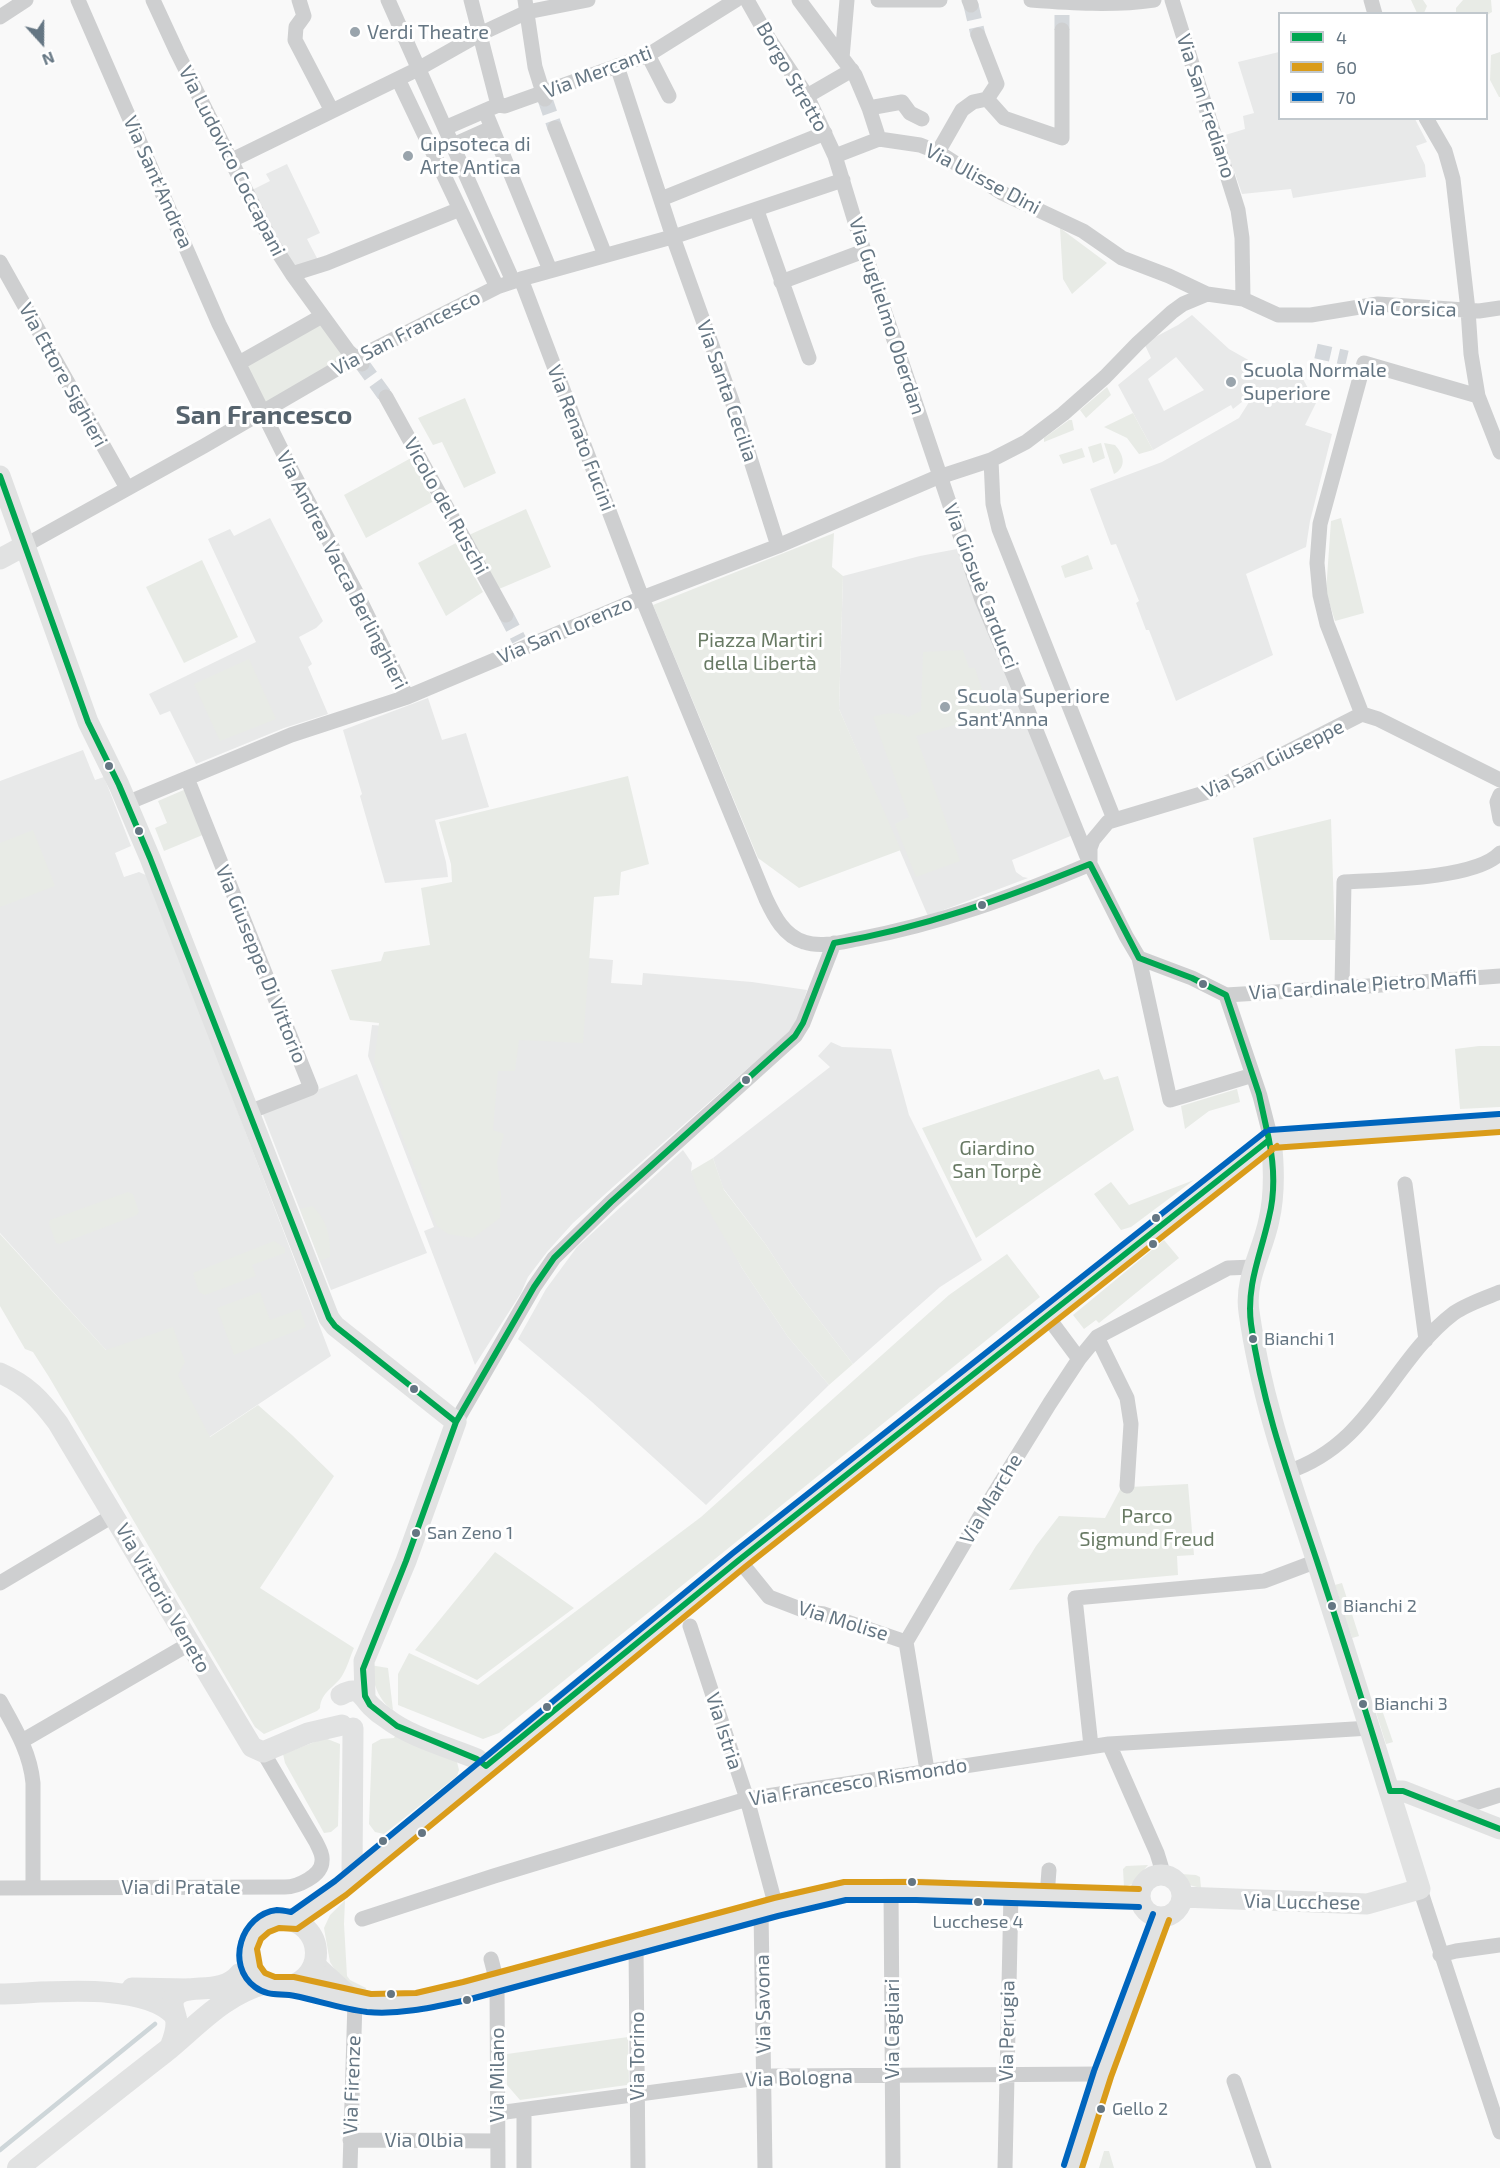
<!DOCTYPE html>
<meta charset="utf-8">
<style>
body{margin:0}
#map{position:relative;width:1500px;height:2168px;overflow:hidden;background:#f9f9f9;font-family:"Exo 2",sans-serif}
canvas{display:block}
.legend{position:absolute;left:1278px;top:12px;width:210px;height:108px;box-sizing:border-box;background:#fff;border:2px solid #c1c8cd;margin:0;padding:8px 10px;list-style:none;font-size:18px;color:#657683}
.legend li{display:flex;align-items:center;gap:12px;height:30px}
.legend b{width:30px;border:2px solid #c1c8cd}
.north{position:absolute;left:12px;top:12px;width:60px;height:60px;-webkit-text-stroke:4px #fff;paint-order:stroke;rotate:159deg;font-size:16px;font-weight:700;line-height:24px;text-align:center;color:#657683}
.north::after{content:'';display:block;margin:auto;width:21px;height:27px;background:#657683;clip-path:polygon(50% 0,100% 100%,50% 72%,0 100%)}
</style>
<div id="map">
<canvas width="1500" height="2168"></canvas>
<ul class="legend">
<li><b style="height:8px;background:#00a651"></b>4</li>
<li><b style="height:8px;background:#da9c1a"></b>60</li>
<li><b style="height:8px;background:#0065bd"></b>70</li>
</ul>
<div class="north">N</div>
</div>
<script>
const c = document.querySelector('canvas').getContext('2d');
c.lineJoin = 'round';
function fill(path, color) {
  c.fillStyle = color;
  c.fill(path, 'evenodd');
}
function stroke(path, color, width, dash) {
  c.strokeStyle = color;
  c.lineWidth = width;
  c.lineCap = dash ? 'butt' : 'round';
  c.setLineDash(dash || []);
  c.stroke(path);
}
function label(font, color, halo, rows, align = 'center') {
  c.font = font + ' "Exo 2",sans-serif';
  c.lineWidth = 6;
  c.setLineDash([]);
  c.textBaseline = 'middle';
  c.strokeStyle = halo;
  c.fillStyle = color;
  for (const [text, x, y, turn = 0] of rows) {
    c.save();
    c.translate(x, y);
    c.rotate((+turn || 0) * Math.PI / 180);
    c.textAlign = isNaN(turn) ? turn : align;
    if (halo) c.strokeText(text, 0, 0);
    c.fillText(text, 0, 0);
    c.restore();
  }
}
fill(new Path2D(`
 M1279,52L1280,118L1415,119L1427,142L1416,146L1425,165L1426,177L1293,198L1291,189L1242,194L1222,136L1245,129L1243,116L1254,113L1238,62Z
 M287,164L320,233L307,239L319,262L300,266L293,265L250,191L270,181L266,174Z
 M1192,315L1229,349L1273,374L1284,375L1297,368L1316,403L1305,425L1332,434L1310,521L1306,547L1246,574L1273,655L1176,701L1149,630H1146L1136,603L1139,601L1116,544L1111,545L1090,489L1162,462L1239,418L1256,391L1233,409L1231,405L1153,450L1118,385L1151,358L1144,343L1178,325ZM1176,357L1204,390L1164,411L1148,379Z
 M270,518L323,621L316,628L299,637L312,664L308,667L328,714L284,728L196,764L170,711L160,715L149,694L256,642L208,539L230,529L234,536Z
 M957,549L1073,835L1012,860L1016,872L1023,877L1028,878L928,916L839,709L843,576L920,556Z
 M428,698L442,740L466,733L489,807L435,820L446,862L448,877L385,883L360,796L362,794L343,730Z
 M83,750L95,780L104,777L131,846L115,853L124,877L139,872L148,876L331,1356L173,1461L106,1350L0,1233V781Z
 M502,951L613,960L611,983L642,985L643,973L752,982L807,990L795,1027L623,1178L573,1223L547,1252L528,1277L521,1293L475,1365L424,1231L434,1227L368,1056L372,1025L493,1034Z
 M831,1042L842,1047L891,1049L909,1115L982,1260L940,1287L853,1364L793,1286L766,1245L723,1188L713,1158L830,1067L818,1056Z
 M357,1074L427,1253L331,1290L262,1112Z
 M683,1150L692,1163L691,1171L742,1268L788,1337L829,1385L706,1505L592,1402L518,1339L546,1289L577,1247Z`), '#e8e9e9');
fill(new Path2D(`
 M1411,0H1423L1427,6L1424,13H1417Z
 M1463,0H1491L1492,12L1487,15L1486,14L1471,13V12L1456,13V8Z
 M1500,52V97H1499L1490,80L1491,55Z
 M1060,228L1107,263L1072,294L1063,279Z
 M322,316L355,358L263,411L239,363Z
 M1107,387L1111,395L1086,418L1080,410Z
 M465,398L496,473L464,488L442,442L433,445L418,418Z
 M1133,413L1153,450L1139,454L1127,438L1104,427Z
 M1069,420H1072L1074,430L1044,442V438Z
 M1101,443L1105,458L1093,463L1088,447Z
 M1104,443L1115,445C1124,455 1127,467 1114,474Z
 M1082,448L1085,457L1063,464L1059,455Z
 M411,458L434,501L366,538L344,495Z
 M526,509L551,567L499,589L469,535Z
 M1341,518L1364,613L1335,621L1326,592L1331,521Z
 M834,533L832,567L843,576L839,709L901,850L799,888L758,858L653,605Z
 M456,543L483,592L446,616L418,563Z
 M1088,555L1093,569L1065,578L1061,566Z
 M202,560L238,637L184,663L146,587Z
 M963,650L969,668H975L990,715L916,736L960,861L916,877L895,824L909,817L873,717C884,713 898,711 908,717L921,711L923,652Z
 M249,659L276,719L220,741L194,684Z
 M628,776L649,864L621,872L619,895L594,897L583,1043L519,1040L515,1071H498L493,1130L504,1134L497,1162L501,1194L500,1218L473,1238L448,1234L437,1226L374,1063L379,1023L350,1020L331,970L381,961L384,952L430,945L421,888L452,882L451,864L439,822Z
 M186,789L205,834L164,851L155,828L167,823L158,801Z
 M1331,819L1335,940H1270L1253,838Z
 M33,830L55,886L0,907V843Z
 M1479,1046H1500V1107L1460,1109L1455,1049Z
 M1099,1069L1104,1080L1118,1076L1134,1130L976,1238L922,1128Z
 M1237,1089L1240,1102L1209,1111L1185,1129L1181,1106Z
 M713,1158L724,1190L766,1245L793,1286L853,1364L829,1385L788,1337L742,1268L698,1192L691,1171Z
 M1194,1180L1131,1227L1121,1230L1094,1194L1111,1182L1129,1205Z
 M128,1192L133,1194L139,1212L137,1215L60,1244L56,1243L49,1224L50,1220Z
 M312,1206C327,1219 331,1238 330,1257L320,1261L300,1209Z
 M0,1234L106,1350L173,1327L185,1362L178,1375L210,1437L258,1405L292,1435L334,1476L260,1588L354,1648C350,1657 347,1668 342,1676C334,1688 321,1692 320,1708L317,1711L264,1734L255,1727L49,1377L33,1352L25,1349L0,1306Z
 M1164,1240L1179,1258L1099,1323L1096,1320L1084,1329L1073,1315Z
 M274,1241L285,1248V1253L252,1265L256,1276L205,1295L199,1292L193,1273Z
 M1007,1254L1040,1297L499,1733L483,1739L398,1705V1674L409,1653L478,1685L701,1517L949,1295Z
 M260,1292L270,1320L300,1309L306,1327L234,1355L217,1308Z
 M1188,1484L1194,1555L1177,1556L1178,1575L1009,1590L1036,1546L1059,1516L1105,1518L1122,1486L1130,1487Z
 M495,1552L574,1608L477,1680L415,1650Z
 M1342,1583L1359,1636L1352,1638L1335,1585Z
 M370,1665L388,1668L393,1710C378,1701 373,1681 370,1665Z
 M1381,1707L1393,1742L1386,1744L1375,1709Z
 M396,1734L457,1762L459,1770L457,1776L384,1834L375,1832L369,1824L372,1744L381,1739L394,1738Z
 M325,1738L340,1744L338,1826L331,1832L324,1833L285,1763L283,1754Z
 M1148,1865L1132,1884L1124,1887L1123,1869L1126,1866Z
 M1181,1874L1196,1875L1200,1877L1201,1888L1189,1885Z
 M345,1900L344,1924L347,1976L350,1980L366,1988L365,1992L355,1989L335,1970L330,1962L324,1928L330,1915Z
 M628,2037L629,2083L627,2085L520,2100L507,2085V2054Z
 M1104,2151H1109L1114,2168H1099Z`), '#e8ebe6');
stroke(new Path2D(`
 M0,2150L155,2024`), '#ced6d9', 4.5);
stroke(new Path2D(`
 M971,5L978,35
 M1062,30V8
 M545,99L555,128
 M1316,351L1347,358
 M362,364L386,397
 M506,615L519,640`), '#d4d8dc', 15, [15, 8]);
stroke(new Path2D(`
 M78,0L219,324L293,473L357,594L407,697
 M153,0L177,52L272,243L292,274L348,351L362,364
 M299,0L304,16L296,27L295,40L332,111
 M388,0L513,281
 M471,0L498,105
 M525,0L535,67L545,99
 M747,0L769,39L807,96L835,156L864,251L982,600L1018,686L1090,864L1126,936L1139,958L1170,1100L1253,1075
 M799,0L855,75L869,108L879,139
 M878,0H940
 M969,0L971,5
 M1031,0C1071,3 1114,6 1154,0
 M1172,0L1238,210L1242,238L1243,299
 M1371,0L1375,14
 M0,17L26,0
 M978,35L997,84L987,99L1004,118L1062,138V30
 M648,55L669,96
 M842,58L847,0
 M617,66L673,237L732,401L778,546
 M398,79L497,287
 M807,96L852,70
 M869,108L902,102L910,113L922,119
 M485,111L550,270
 M1426,118L1445,151L1453,179L1468,310L1471,354L1478,396L1500,452
 M445,128L498,105L505,106L648,55L736,0
 M555,128L605,255
 M453,145L491,128
 M938,152L962,110L973,102L987,99
 M835,156L879,139L920,145L938,152L1002,193L1083,231L1122,258L1169,276L1207,294L1243,299L1278,315H1311L1378,304L1479,311L1500,308
 M230,161L418,69L480,34L527,12L588,0
 M661,199L825,133
 M757,211L809,358
 M0,262L127,488
 M292,274L327,263L460,209
 M521,279L642,598L766,899C774,916 784,936 804,942C821,948 842,942 858,939C939,924 1015,896 1090,864
 M781,282L864,251
 M239,363L322,316
 M386,397L506,615
 M991,460L993,504L999,529L1114,819
 M24,546L204,446L345,364L497,287L521,279L679,235L843,180
 M1362,714L1327,624L1320,595L1317,563L1320,524L1364,363L1478,396
 M1362,714L1378,719L1500,780
 M187,778L311,1088L249,1112
 M1500,795L1497,802L1500,819
 M127,803L291,735L407,697L642,598L778,546L933,479L991,460L1026,442L1063,414L1105,377L1138,343L1172,312L1183,304L1207,294
 M1090,861V848L1093,840L1108,822L1211,791L1362,714
 M1139,958L1192,978L1226,995L1260,1096L1271,1139
 M1342,988L1344,882C1380,880 1476,879 1500,853
 M1226,995L1342,988L1500,976
 M1405,1184L1426,1340
 M1047,1316L1079,1359
 M1097,1337L1127,1398L1131,1424L1127,1486
 M456,1422L534,1287L554,1258L611,1202L795,1036L803,1023L834,943
 M1287,1472C1372,1444 1390,1362 1454,1313C1467,1304 1485,1298 1500,1292
 M739,1560L769,1597L808,1612L824,1614L906,1642L927,1770
 M0,1583L114,1515
 M690,1626L747,1799L776,1907
 M906,1642L979,1518L1050,1403L1079,1359L1097,1337L1228,1268L1253,1267
 M0,1701C15,1728 30,1752 33,1783V1888
 M22,1741L189,1644
 M1109,1744L1157,1853L1161,1866L1160,1875
 M1091,1746L1075,1598L1264,1581L1317,1561
 M1453,1810L1500,1795
 M0,1888L285,1887C297,1887 322,1876 322,1861C323,1855 319,1848 316,1842L263,1752
 M1420,1889L1500,2132
 M891,1890L893,2168
 M1047,1896L1049,1870
 M761,1911L765,2168
 M362,1919L494,1876L747,1799L1109,1744L1370,1728
 M636,1945L638,2168
 M1440,1955L1456,1951L1500,1945
 M491,1959L497,1982L498,2168
 M1234,2081L1264,2168
 M498,2113L773,2076L1102,2074
 M350,2140L498,2141
 M350,2168L355,2001
 M524,2168V2110
 M1005,2168L1011,1894`), '#cecfd0', 15);
stroke(new Path2D(`
 M0,476L88,722L119,785L150,858L329,1318L335,1326L456,1422L406,1561L364,1661L365,1696
 M0,559L24,546
 M0,1373C27,1385 40,1399 58,1423L252,1747L263,1752L308,1733L342,1725
 M341,1695C358,1685 361,1695 371,1706C375,1710 381,1715 386,1718C410,1737 448,1747 477,1759L486,1766
 M1390,1791H1403L1500,1829
 M1140 1896a21 21 0 1 1 42 0a21 21 0 1 1-42 0Z
 M352,1877L353,1728
 M1182,1897L1367,1904L1420,1889C1387,1781 1352,1673 1318,1565C1291,1482 1261,1399 1249,1312C1244,1279 1263,1251 1269,1220C1275,1194 1274,1165 1271,1139
 M314,1964L352,1999
 M292,1986C344,1999 378,2008 432,1999L797,1901C908,1873 1026,1904 1139,1898
 M132,1988L188,1989
 M0,1994C46,1993 143,1981 175,2016
 M1073,2168L1102,2074L1161,1917`), '#e1e2e2', 21);
stroke(new Path2D(`
 M248 1953a34 34 0 1 1 68 0a34 34 0 1 1-68 0Z
 M293,1921L340,1888L553,1711L739,1560L1271,1139L1500,1123
 M171,2046C174,2038 178,2028 176,2019C175,2012 171,2007 173,2000C181,1979 219,1999 240,1974
 M18,2168C67,2129 116,2090 165,2052C197,2026 224,1994 266,1983`), '#e1e2e2', 22);
stroke(new Path2D(`
 M0,476L88,722L119,785L150,858L329,1318L335,1326L456,1422
 M1090,864L1139,958L1192,978L1226,995L1259,1094L1269,1140L739,1560L486,1766L477,1759L397,1726L370,1705L365,1696L363,1669L406,1561L456,1422L534,1287L554,1258L611,1202L795,1036L803,1023L834,943C923,928 1006,898 1090,864Z
 M1269,1140C1274,1165 1275,1193 1269,1217C1261,1254 1246,1285 1251,1324C1262,1405 1291,1483 1317,1561C1342,1637 1367,1714 1390,1791
 M1390,1791H1403L1500,1829`), '#00a651', 6);
stroke(new Path2D(`
 M1272,1148L1500,1132
 M1139,1889L916,1882H844L774,1898L463,1982L416,1993L371,1994L294,1977H275L265,1973L260,1966L257,1949L261,1939L269,1932L279,1928L297,1929L346,1895L745,1567L1277,1146
 M1082,2168L1111,2077L1169,1920`), '#da9c1a', 6);
stroke(new Path2D(`
 M1270,1130L1499,1114
 M1139,1907L916,1900H846L778,1916L467,2000C434,2007 401,2015 367,2012C342,2009 319,2001 295,1996C281,1993 268,1997 255,1987C225,1965 241,1914 277,1910C281,1910 286,1911 291,1912L335,1881L733,1553L1265,1132
 M1064,2165L1094,2071L1153,1914`), '#0065bd', 6);
for (const [x, y, r, color] of [
 [355,32,6,"#99a4ac"],
 [408,156,6,"#99a4ac"],
 [1231,382,6,"#99a4ac"],
 [945,707,6,"#99a4ac"],
 [109,766,5,"#657683"],
 [139,831,5,"#657683"],
 [982,905,5,"#657683"],
 [1203,984,5,"#657683"],
 [746,1080,5,"#657683"],
 [1156,1218,5,"#657683"],
 [1153,1244,5,"#657683"],
 [1253,1339,5,"#657683"],
 [414,1389,5,"#657683"],
 [416,1533,5,"#657683"],
 [1332,1606,5,"#657683"],
 [1363,1704,5,"#657683"],
 [547,1707,5,"#657683"],
 [422,1833,5,"#657683"],
 [383,1841,5,"#657683"],
 [912,1882,5,"#657683"],
 [978,1902,5,"#657683"],
 [391,1994,5,"#657683"],
 [467,2000,5,"#657683"],
 [1101,2109,5,"#657683"]
]) {
  const dot = new Path2D();
  dot.arc(x, y, r, 0, 2 * Math.PI);
  c.fillStyle = color;
  c.fill(dot);
  stroke(dot, '#fff', 2);
}
label('18px', '#657683', '#fff', [
 ["Bianchi 1",1264,1339],
 ["San Zeno 1",427,1533],
 ["Bianchi 2",1343,1606],
 ["Bianchi 3",1374,1704],
 ["Lucchese 4",978,1922,"center"],
 ["Gello 2",1112,2109]
], 'left');
label('20px', '#657683', '#fff', [
 ["Verdi Theatre",367,32],
 ["Gipsoteca di",420,144],
 ["Arte Antica",420,167],
 ["Scuola Normale",1243,370],
 ["Superiore",1243,393],
 ["Scuola Superiore",957,696],
 ["Sant'Anna",957,719]
], 'left');
label('20px', '#657683', '#fff', [
 ["Via Mercanti",598,72,-21],
 ["Borgo Stretto",792,77,60],
 ["Via San Frediano",1206,106,72],
 ["Via Ludovico Coccapani",232,161,63],
 ["Via Ulisse Dini",983,179,28],
 ["Via Sant'Andrea",158,182,66],
 ["Via Corsica",1407,309,1],
 ["Via Guglielmo Oberdan",887,316,72],
 ["Via San Francesco",406,333,-27],
 ["Via Ettore Sighieri",63,375,61],
 ["Via Santa Cecilia",727,391,71],
 ["Via Renato Fucini",581,438,69],
 ["Vicolo del Ruschi",446,506,61],
 ["Via Andrea Vacca Berlinghieri",342,570,63],
 ["Via Giosuè Carducci",981,586,69],
 ["Via San Lorenzo",565,630,-23],
 ["Via San Giuseppe",1273,759,-26],
 ["Via Giuseppe Di Vittorio",261,964,68],
 ["Via Cardinale Pietro Maffi",1363,985,-4],
 ["Via Marche",991,1499,-59],
 ["Via Vittorio Veneto",163,1598,60],
 ["Via Molise",843,1621,17],
 ["Via Istria",724,1731,72],
 ["Via Francesco Rismondo",858,1782,-9],
 ["Via di Pratale",181,1887],
 ["Via Lucchese",1302,1902,1],
 ["Via Savona",763,2004,-91],
 ["Via Cagliari",892,2029,-90],
 ["Via Perugia",1007,2031,-89],
 ["Via Torino",637,2056,-90],
 ["Via Milano",497,2075,-90],
 ["Via Bologna",799,2078,-2],
 ["Via Firenze",352,2085,-88],
 ["Via Olbia",424,2140]
]);
label('20px', '#687a64', '#fff', [
 ["Piazza Martiri",760,640],
 ["della Libertà",760,663],
 ["Giardino",997,1148],
 ["San Torpè",997,1171],
 ["Parco",1147,1516],
 ["Sigmund Freud",1147,1539]
]);
label('bold 26px', '#57646e', '#fff', [
 ["San Francesco",264,415]
]);
</script>
